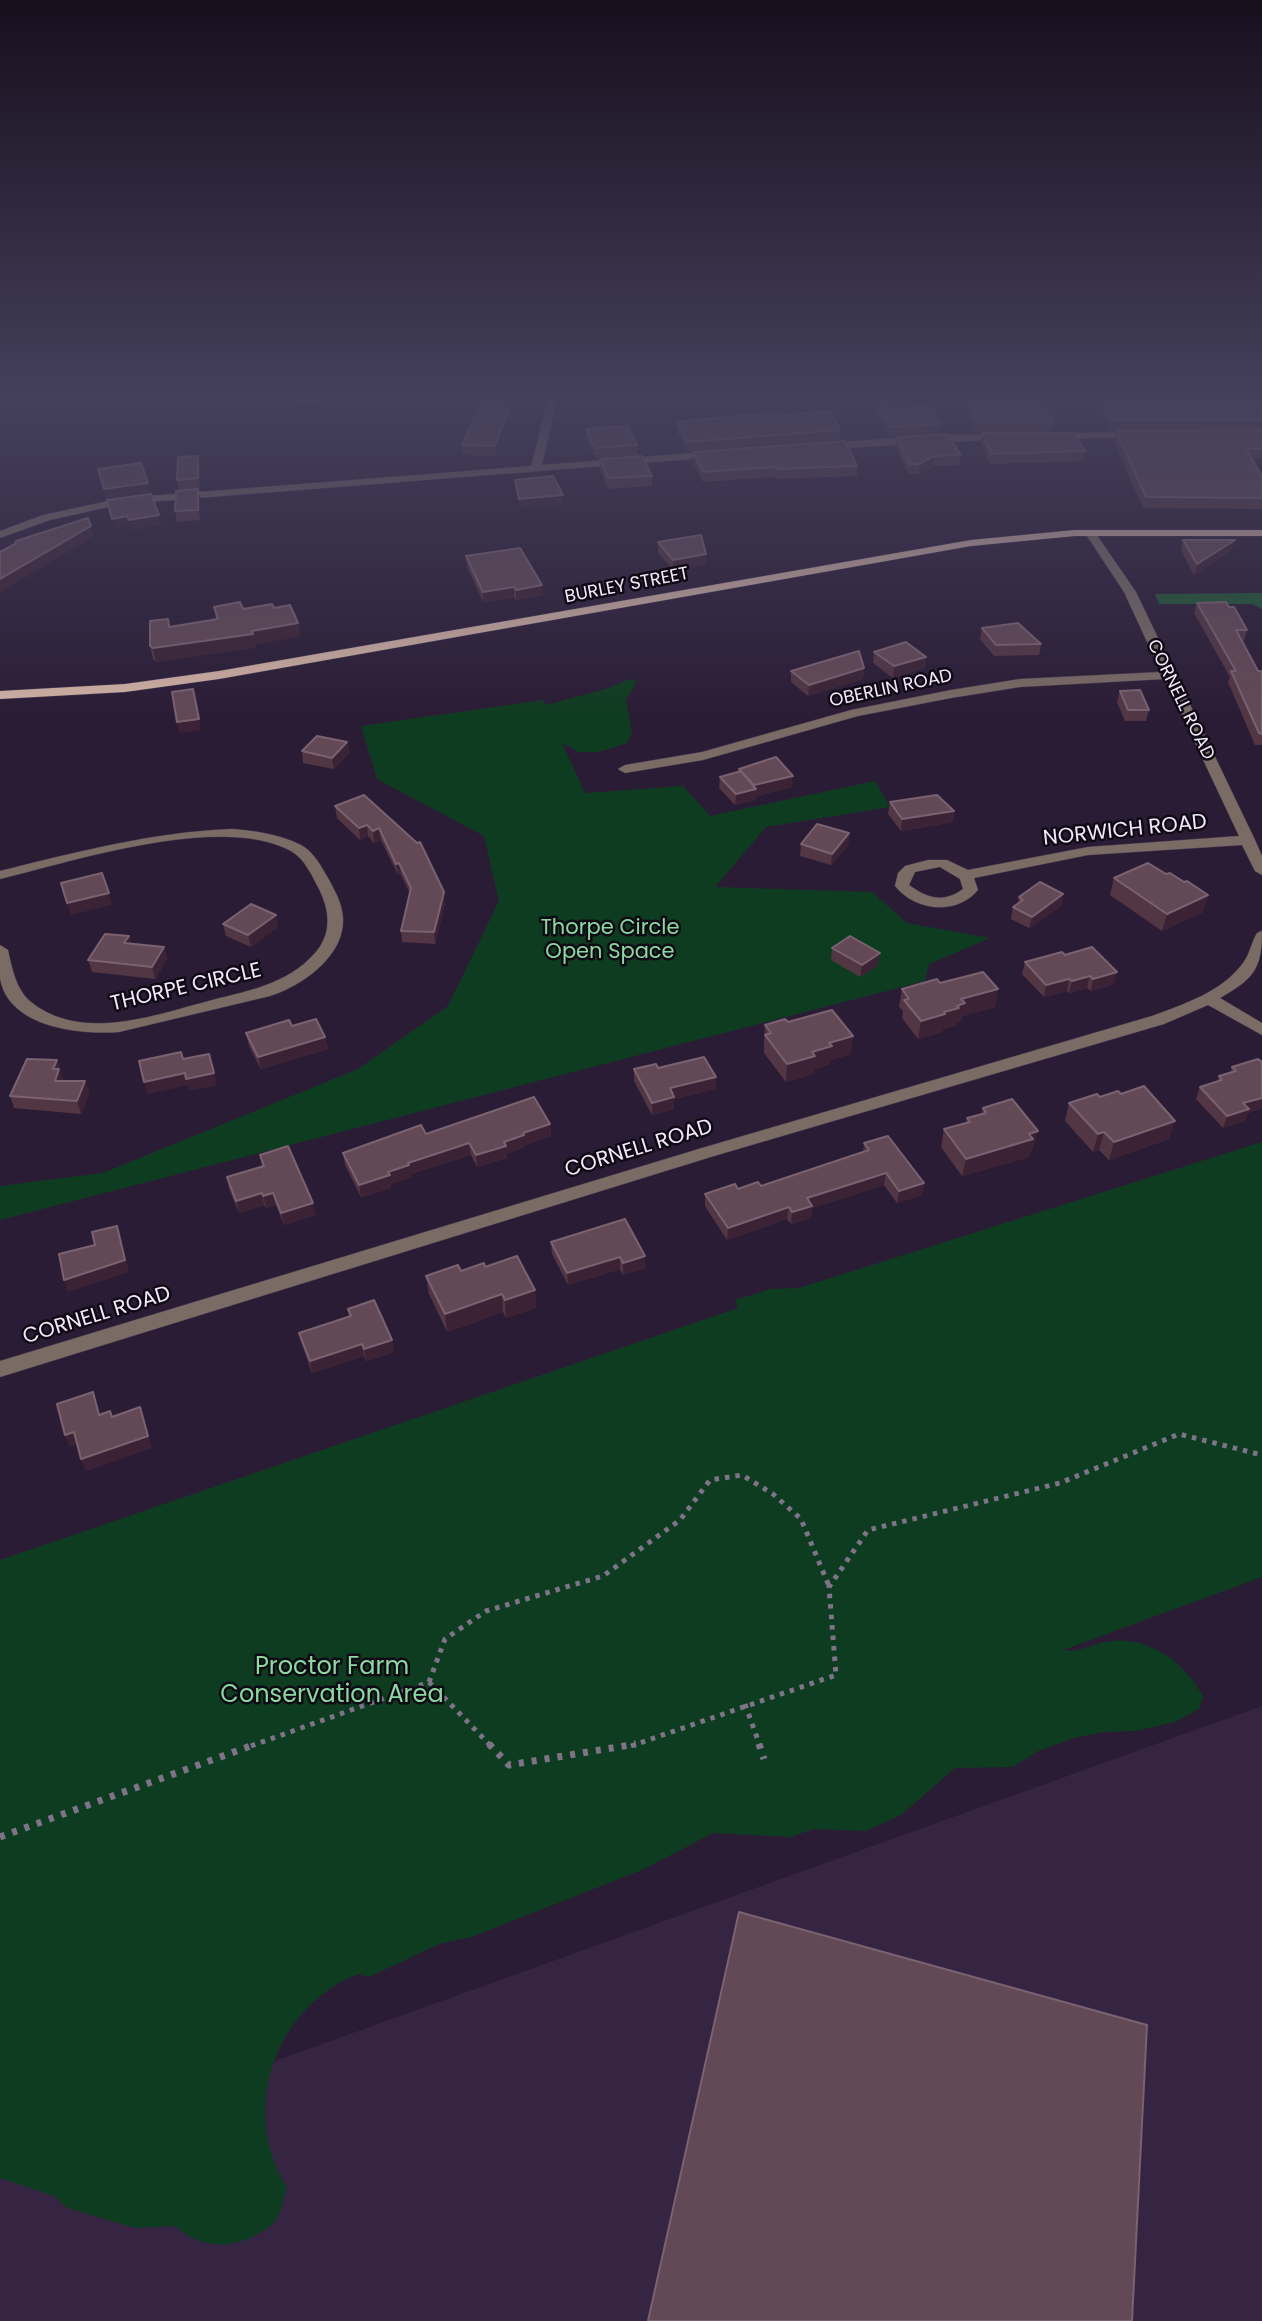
<!DOCTYPE html>
<style>
body{margin:0}
canvas{display:block;background:#2b1c35}
</style>
<canvas width="1262" height="2321"></canvas>
<script>
const c = document.querySelector('canvas').getContext('2d');
c.lineJoin = 'round';
function fill(path, color) {
  c.fillStyle = color;
  c.fill(path, 'evenodd');
}
function stroke(path, color, width, dash) {
  c.strokeStyle = color;
  c.lineWidth = width;
  c.lineCap = dash ? 'butt' : 'round';
  c.setLineDash(dash || []);
  c.stroke(path);
}
function label(font, color, halo, rows, align = 'center') {
  c.font = font + ' Poppins,sans-serif';
  c.lineWidth = 5;
  c.setLineDash([]);
  c.textBaseline = 'middle';
  c.strokeStyle = halo;
  c.fillStyle = color;
  for (const [text, x, y, turn = 0] of rows) {
    c.save();
    c.translate(x, y);
    c.rotate((+turn || 0) * Math.PI / 180);
    c.textAlign = isNaN(turn) ? turn : align;
    if (halo) c.strokeText(text, 0, 0);
    c.fillText(text, 0, 0);
    c.restore();
  }
}
fill(new Path2D(`
 M1262,1706V2321H0V2160Z`), '#362443');
fill(new Path2D(`
 M629,679L637,681L626,700L632,733L627,743L599,752H579L562,743L585,793L683,786L710,816L875,781L890,807L766,827L715,887L872,892L907,923L990,938L929,964L925,981L0,1220V1186L103,1173L358,1069L448,1006L499,901L484,836L377,779L361,726L543,700L546,705L609,688Z
 M1262,1142V1577L1063,1650C1080,1653 1089,1645 1105,1642C1146,1634 1185,1661 1203,1697L1199,1709L1175,1722L1136,1731L1104,1732L1077,1737L1038,1751L1013,1767L955,1768L901,1815L866,1831L814,1829L790,1837L713,1833L642,1870L471,1937L439,1944L369,1977L358,1974C274,2007 239,2111 287,2187C284,2197 282,2209 277,2218C274,2224 267,2229 261,2232C233,2250 199,2249 175,2226L135,2228L67,2208L54,2196L0,2178V1560L738,1308L735,1300L771,1289L799,1288Z`), '#0e3c20');
fill(new Path2D(`
 M1262,593V609L1252,604H1159L1155,594Z`), '#205633');
const minor = new Path2D(`
 M277,395L305,398L333,395C318,407 293,406 277,395Z
 M549,395H558L542,465L717,451L722,454L717,457L122,504L50,520L0,538V531L43,515L122,498L531,466Z
 M1140,432L1145,435L1144,437L1052,439L1047,436L1052,433Z
 M1003,434L1007,435V439L825,449L820,446L825,443L941,435Z
 M1090,530L1094,531L1136,592L1255,840L1262,856V875L1255,871L1242,845L1088,855L974,878L978,890C956,916 915,911 895,886L898,873L905,866L928,860H947L968,870L1088,847L1239,836L1165,679L1020,687L951,698L858,716L703,760L625,773L618,769L625,765L702,752L851,710L951,690L1020,679L1161,672L1124,592L1085,533ZM940,867L960,879L963,889C944,903 928,899 909,885L915,872Z
 M232,829C256,831 279,834 301,845C313,851 321,866 328,878C335,891 342,903 343,918C345,956 302,986 270,996L119,1032C81,1035 8,1028 0,978C0,968 0,956 0,945L8,950C12,968 16,990 31,1002C81,1042 152,1016 205,1002C245,991 286,986 315,953C332,934 330,911 319,889C312,876 305,859 291,851C221,813 74,861 0,879V871C77,852 153,832 232,829Z
 M1262,931C1262,970 1253,979 1220,998L1262,1023V1035L1208,1005L1164,1024L714,1156L0,1377V1361L702,1148L1152,1016C1184,1004 1222,992 1243,963C1250,954 1251,943 1257,933Z`);
const major = new Path2D(`
 M1075,530H1262V536H1075L971,546L219,679L125,692L0,699V691L125,684L219,671L971,540Z`);
stroke(minor, '#473951', 1);
stroke(major, '#473951', 1);
stroke(new Path2D(`
 M429,1682L445,1639L486,1611L603,1576L680,1520L710,1480L742,1475L773,1494L801,1519L829,1586
 M745,1704L760,1746
 M251,1746L429,1682L491,1746
 M631,1746L836,1675L829,1587L868,1530L1060,1483L1179,1434L1262,1455`), '#7f7388', 5, [4.5, 6]);
stroke(new Path2D(`
 M489,1744L509,1765L636,1744
 M759,1744L764,1759
 M0,1837L256,1744`), '#7f7388', 7, [5, 8]);
fill(minor, '#7a6b64');
fill(major, '#d3b3a5');
fill(new Path2D(`
 M488,395H511L508,406L511,416L496,456L463,455L462,445Z
 M592,395H613L612,396H592Z
 M1187,395H1262V459H1252L1262,477V509L1143,508L1114,442L1116,431L1234,430L1109,431L1101,412L1103,402L1189,399Z
 M969,403L1055,422L1053,431L976,432L968,412Z
 M878,404L940,424L939,433L889,436L877,413Z
 M782,415L840,430L839,440L687,451L677,432V422Z
 M586,429L637,445V455L595,458L586,439Z
 M982,433L1085,451L1083,461L990,464L981,443Z
 M896,437L961,455L959,465L933,466L918,474H908L895,447Z
 M693,452L857,466V476L776,479L775,477L703,482L693,462Z
 M600,459L652,476V486L608,489L600,469Z
 M200,466V488L179,490L177,480Z
 M198,489L200,499V520L177,522L175,511Z
 M1183,540L1232,550L1194,575L1181,550Z
 M658,542L706,564L673,570L658,553Z
 M466,556L543,595L516,600L514,597L483,602L467,566Z
 M1197,603L1229,607L1247,630L1244,641H1242L1258,671H1262V745H1255L1228,682L1230,677L1194,613Z
 M214,607L243,609L274,608L298,623L300,636L255,644L256,647L156,662L153,659L150,646L168,619L170,627L216,619Z
 M982,628L1041,644L1039,655L994,656L980,639Z
 M874,652L926,657L925,668L893,678L873,663Z
 M864,668L863,679L808,696L791,682V671Z
 M1120,691L1149,710L1146,721H1125L1117,702Z
 M347,742L349,753L334,769L303,763L302,751Z
 M739,769L792,787L756,796L755,800L735,805L719,788L720,777L739,772Z
 M364,795L445,903L435,944L402,942L401,931L410,894L401,875H398L381,840L374,843L368,836L360,840L337,818L335,806Z
 M890,802L954,811L953,822L901,831L888,814Z
 M849,833L848,845L831,865L800,856L801,844Z
 M1114,878L1203,912L1162,931L1110,895Z
 M1063,894L1061,906L1029,928L1011,919L1013,907L1018,904L1019,897Z
 M223,924L278,927L251,947L226,936Z
 M129,936L131,943L164,947L167,959L155,979L92,972L88,960Z
 M832,948L878,965L860,977L831,960Z
 M1065,955L1114,984L1091,991L1087,988L1069,993L1067,991L1044,997L1022,974L1025,962Z
 M940,983L995,1007L962,1016L961,1021L956,1023V1026L943,1029L942,1032L918,1039L902,1018L903,1011L899,1007L902,989Z
 M788,1022L851,1054L830,1060V1064L814,1069L813,1074L786,1082L764,1053V1043L765,1025Z
 M292,1026L325,1037L328,1049L261,1069L249,1046L246,1033Z
 M57,1060L63,1081H85L89,1093L81,1114L14,1108L10,1096Z
 M1262,1062V1108L1248,1113L1245,1121L1223,1128L1196,1099L1200,1087L1217,1081L1219,1076L1230,1073L1232,1067Z
 M658,1068L716,1077L715,1089L674,1099V1109L652,1115L634,1081V1069Z
 M1100,1097L1169,1139L1109,1160L1099,1150L1093,1152L1065,1121L1069,1103Z
 M983,1108L1033,1149L1031,1150L1029,1157L962,1176L941,1147L944,1129L966,1123L967,1118L981,1114Z
 M550,1124L551,1136L525,1145V1147L506,1154L507,1158L477,1167L471,1155L410,1174L411,1177L391,1184V1188L361,1197L345,1165L343,1153L426,1134Z
 M864,1143L924,1183L922,1195L897,1203L884,1185L812,1208L811,1218L791,1224L787,1219L727,1240L705,1206V1194L738,1189L761,1186L863,1152Z
 M260,1155L316,1215L284,1225L276,1205L266,1208L264,1205L239,1213L229,1189L227,1177L262,1167Z
 M551,1242L645,1256V1268L623,1275L620,1269L568,1285L552,1254Z
 M485,1267L535,1290L536,1308L506,1318L503,1312L447,1332L429,1294L426,1276Z
 M348,1309L394,1352L366,1361L364,1356L312,1373L302,1345L299,1333L349,1317Z`), '#523643');
fill(new Path2D(`
 M508,395H511L505,416V406Z
 M510,406L511,416L496,456L495,446Z
 M198,456L200,466V488L198,478Z
 M934,456L933,466L918,474L920,464Z
 M148,483L150,493L106,499L104,489Z
 M198,489L200,499V520L198,510Z
 M563,495V504L519,508V499Z
 M159,515L161,525L131,530L129,520Z
 M127,516L130,526L114,529L112,519Z
 M91,526L94,536L0,592V579Z
 M1235,540L1232,550L1194,575L1197,564Z
 M706,554V564L673,570V560Z
 M542,585L543,595L516,600V590Z
 M514,587V597L483,602V592Z
 M298,623L300,636L255,644L256,647L156,662L153,648Z
 M926,657L925,668L893,678L894,666Z
 M864,668L863,679L808,696L809,685Z
 M193,689L201,730L179,733L177,722Z
 M347,742L349,753L334,769L332,758Z
 M793,776L792,787L756,796L755,800L735,805L736,794L754,785Z
 M954,811L953,822L901,831L902,819Z
 M367,825L368,836L360,840L359,828Z
 M379,828L381,840L374,843L373,831Z
 M849,833L848,845L831,865L832,854Z
 M399,863L401,875H398L396,864Z
 M444,892L445,903L435,944L434,932Z
 M109,893L112,905L71,915L67,903Z
 M1063,894L1061,906L1029,928L1032,917Z
 M1208,895L1203,912L1162,931L1167,914Z
 M276,915L278,927L251,947L248,935Z
 M129,936L132,948L124,943Z
 M164,947L167,959L155,979L152,967Z
 M880,953L878,965L860,977L862,965Z
 M1117,972L1114,984L1091,991L1093,979Z
 M1090,976L1087,988L1069,993L1072,981Z
 M1069,979L1067,991L1044,997L1046,985Z
 M998,989L995,1007L962,1016L961,1021L956,1023V1026L943,1029L942,1032L918,1039L921,1021L944,1012L961,999Z
 M853,1036L851,1054L830,1060V1064L814,1069L813,1074L786,1082L787,1064L829,1043Z
 M325,1037L328,1049L261,1069L258,1057Z
 M57,1060L61,1072V1073L63,1081H55L53,1069Z
 M185,1073H214L217,1085L189,1091L188,1085L148,1094L144,1082Z
 M716,1077L715,1089L674,1099V1109L652,1115V1103L670,1088Z
 M85,1081L89,1093L81,1114L77,1101Z
 M1262,1098V1108L1248,1113L1245,1121L1223,1128L1227,1116L1243,1103Z
 M1175,1121L1169,1139L1109,1160L1114,1142Z
 M550,1124L551,1136L525,1145V1147L506,1154L507,1158L477,1167L476,1155L523,1133Z
 M1038,1131L1033,1149L1031,1150L1029,1157L962,1176L966,1159Z
 M1104,1132L1099,1150L1093,1152L1098,1134Z
 M469,1143L471,1155L410,1174L411,1177L391,1184V1188L361,1197L359,1185L408,1163Z
 M886,1173L884,1185L812,1208L811,1218L791,1224L792,1212L807,1198Z
 M924,1183L922,1195L897,1203L899,1191Z
 M262,1193L264,1205L239,1213L236,1201Z
 M273,1193L276,1205L266,1208L263,1196Z
 M313,1203L316,1215L284,1225L281,1213Z
 M789,1207L787,1219L727,1240L728,1228Z
 M117,1226L129,1272L68,1292L64,1280Z
 M645,1256V1268L623,1275V1263Z
 M620,1257V1269L568,1285L567,1273Z
 M535,1290L536,1308L506,1318L505,1300Z
 M502,1294L503,1312L447,1332L445,1314Z
 M392,1340L394,1352L366,1361L364,1349Z
 M362,1344L364,1356L312,1373L310,1361Z
 M144,1419L152,1448L86,1471L81,1459Z
 M74,1432L78,1444L70,1447L65,1435Z`), '#3b2335');
const building = new Path2D(`
 M488,395H508L505,406H510L495,446L462,445L483,398H487Z
 M1195,395H1262V420H1112L1103,402L1197,399Z
 M1038,402L1055,422H977L969,403Z
 M900,403L902,407L929,405L940,424L890,427L878,404Z
 M831,411L840,430L687,442L677,422L780,412L782,415Z
 M627,426L637,445L595,448L586,429Z
 M1262,430V449H1247L1262,477V498L1146,497L1116,431Z
 M982,433H1074L1085,451L991,454Z
 M947,434L961,455L934,456L920,464H909L896,437Z
 M845,441L857,466L777,469L775,467L703,472L693,452Z
 M198,456V478L177,480L178,457Z
 M642,456L652,476L608,478L600,459Z
 M141,463L148,483L104,489L98,469Z
 M553,476L563,495L519,499L515,480Z
 M198,489V510L175,511L176,491Z
 M151,494L159,515L129,520L127,516L112,519L107,500Z
 M88,518L91,526L0,579V552L15,544L16,541Z
 M701,535L706,554L673,560L658,542Z
 M1183,540H1235L1197,564Z
 M520,548L542,585L516,590L514,587L483,592L466,556Z
 M240,602L243,609L272,604L274,608L290,605L298,623L252,631L253,634L153,648L150,646V621L168,619L169,627L218,619L214,607Z
 M1226,602L1229,607H1234L1247,630H1236L1258,671H1262V734L1259,733L1231,671H1236L1197,603Z
 M1018,623L1041,644L996,645L982,628Z
 M906,642L926,657L894,666L874,652Z
 M859,651L864,668L809,685L791,671Z
 M193,689L199,719L177,722L172,692Z
 M1140,690L1149,710H1128L1120,691Z
 M317,736L347,742L332,758L302,751Z
 M776,757L793,776L754,785L739,769Z
 M741,771L756,789L736,794L720,777Z
 M364,795L417,843L420,842L444,892L434,932L401,931L411,888L399,863L396,864L379,828L373,831L367,825L359,828L335,806Z
 M937,795L954,811L902,819L890,802Z
 M817,824L849,833L832,854L801,844Z
 M1148,863L1166,874L1170,873L1184,882L1187,881L1208,895L1167,914L1114,878Z
 M102,873L109,893L67,903L61,883Z
 M1040,882L1063,894L1032,917L1013,907L1023,900L1019,897Z
 M251,904L276,915L248,935L223,924Z
 M105,934L129,936L124,943L164,947L152,967L88,960Z
 M850,936L880,953L862,965L832,948Z
 M1092,947L1117,972L1093,979L1090,976L1072,981L1069,979L1046,985L1025,962L1062,952L1065,955Z
 M983,972L998,989L961,999L965,1003L957,1006L959,1008L944,1012L945,1014L921,1021L904,1000L909,999L902,989L937,979L940,983Z
 M832,1010L853,1036L829,1043L832,1046L812,1052L815,1056L787,1064L765,1035L771,1033L765,1025L785,1019L788,1022Z
 M316,1019L325,1037L258,1057L246,1033L289,1020L292,1026Z
 M181,1052L183,1059L209,1054L214,1073L186,1079L185,1073L144,1082L139,1061Z
 M704,1057L716,1077L670,1088L674,1097L652,1103L634,1069L656,1064L658,1068Z
 M27,1059L57,1060L53,1069H59L55,1081H85L77,1101L10,1096Z
 M1258,1059L1262,1062V1098L1243,1103L1249,1109L1227,1116L1200,1087L1222,1080L1219,1076L1236,1071L1232,1067Z
 M1144,1086L1175,1121L1114,1142L1104,1132L1098,1134L1069,1103L1097,1094L1100,1097L1118,1091L1121,1094Z
 M534,1097L550,1124L523,1133L524,1135L504,1142L506,1146L476,1155L469,1143L408,1163L409,1165L388,1172L390,1175L359,1185L343,1153L421,1125L426,1134Z
 M1012,1099L1038,1131L1029,1134L1033,1139L966,1159L944,1129L970,1122L967,1118L986,1113L983,1108Z
 M888,1136L924,1183L899,1191L886,1173L807,1198L812,1206L792,1212L789,1207L728,1228L705,1194L735,1184L738,1189L758,1182L761,1186L869,1150L864,1143Z
 M288,1146L313,1203L281,1213L273,1193L263,1196L262,1193L236,1201L227,1177L264,1166L260,1155Z
 M625,1219L645,1256L623,1263L620,1257L567,1273L551,1242Z
 M117,1226L125,1260L64,1280L59,1254L95,1245L92,1232Z
 M517,1256L535,1290L505,1300L502,1294L445,1314L426,1276L458,1265L461,1271L484,1263L485,1267Z
 M374,1300L392,1340L364,1349L362,1344L310,1361L299,1333L351,1316L348,1309Z
 M93,1392L99,1415L110,1411L112,1417L140,1407L148,1436L81,1459L74,1432L65,1435L57,1404Z
 M739,1912L1147,2025L1132,2321H648Z`);
fill(building, '#634956');
stroke(building, '#7a6270', 2);
const sky = c.createLinearGradient(0, 0, 0, 720);
sky.addColorStop(0, '#180f1d');
sky.addColorStop(0.55, '#44405c');
sky.addColorStop(1, '#44405c00');
c.fillStyle = sky;
c.fillRect(0, 0, 1262, 720);
label('18px', '#f3e9fa', '#100a15', [
 ["BURLEY STREET",627,586,-11],
 ["OBERLIN ROAD",891,689,-12],
 ["CORNELL ROAD",1180,700,64]
]);
label('21px', '#f3e9fa', '#100a15', [
 ["NORWICH ROAD",1125,831,-6],
 ["THORPE CIRCLE",186,988,-13],
 ["CORNELL ROAD",639,1149,-17],
 ["CORNELL ROAD",97,1316,-17]
]);
label('21px', '#8ad9a0', '#100a15', [
 ["Thorpe Circle",610,929],
 ["Open Space",610,953]
]);
label('24px', '#8ad9a0', '#100a15', [
 ["Proctor Farm",332,1668],
 ["Conservation Area",332,1696]
]);
</script>
